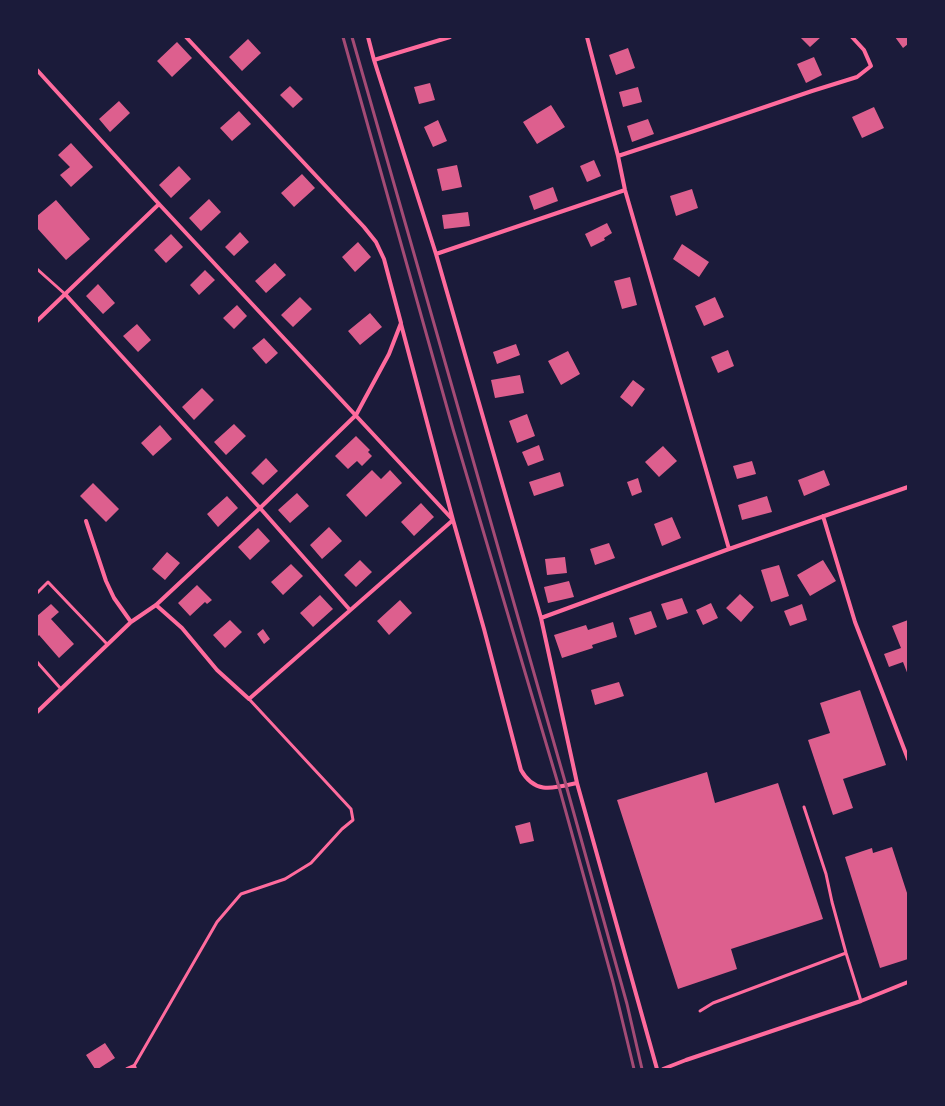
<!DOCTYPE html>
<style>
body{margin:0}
#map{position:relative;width:945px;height:1106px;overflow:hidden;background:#1b1b3a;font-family:Mulish,sans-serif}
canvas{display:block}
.frame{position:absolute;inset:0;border:38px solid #1b1b3a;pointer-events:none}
</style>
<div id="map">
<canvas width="945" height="1106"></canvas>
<div class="frame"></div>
</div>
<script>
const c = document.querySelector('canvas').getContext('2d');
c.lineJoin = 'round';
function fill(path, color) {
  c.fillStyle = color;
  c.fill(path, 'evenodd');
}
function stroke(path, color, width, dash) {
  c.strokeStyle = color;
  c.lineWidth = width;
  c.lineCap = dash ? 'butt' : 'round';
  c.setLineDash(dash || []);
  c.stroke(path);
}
fill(new Path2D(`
 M800,37H821L810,47Z
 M895,37H908V44L903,48Z
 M248,39L261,53L242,71L229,57Z
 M177,42L192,58L172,77L157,61Z
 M628,48L635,68L616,75L609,55Z
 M814,57L822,75L806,83L797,64Z
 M430,83L435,100L419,104L414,87Z
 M290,86L303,99L293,108L280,95Z
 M638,87L642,102L623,107L619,92Z
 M119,101L130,113L110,132L99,119Z
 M551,105L565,127L537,144L523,122Z
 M874,107L884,128L862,138L852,117Z
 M239,111L251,124L232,141L220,128Z
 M648,119L654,134L632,142L627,126Z
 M438,120L447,141L433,147L424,127Z
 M71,143L93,167L71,187L60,175L70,167L58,155Z
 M594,160L601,176L587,182L580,166Z
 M457,165L462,187L442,191L437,169Z
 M179,166L191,179L171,198L159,185Z
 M302,174L315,188L294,207L281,193Z
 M553,187L558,201L534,210L529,196Z
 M692,189L698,208L676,216L670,196Z
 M209,199L221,212L201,231L189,218Z
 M56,200L90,239L66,260L37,228V216Z
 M468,212L470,226L444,229L442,215Z
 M607,223L612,233L604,238L605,240L591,247L585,234Z
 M240,232L249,242L234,256L225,247Z
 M171,234L183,247L166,263L154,250Z
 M358,242L371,257L355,272L342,257Z
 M682,244L709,262L699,277L673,259Z
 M275,263L286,275L266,293L255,281Z
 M205,270L215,280L199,295L190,285Z
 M630,277L637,305L622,309L614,281Z
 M98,284L115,303L103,314L86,296Z
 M300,297L312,309L293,327L281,315Z
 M715,297L724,317L704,326L695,306Z
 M237,305L247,316L234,329L223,318Z
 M370,313L382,327L360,345L348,331Z
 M137,324L151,340L138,352L123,336Z
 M264,338L278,353L266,364L252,348Z
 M516,344L520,355L497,364L493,352Z
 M728,350L734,366L718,373L711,357Z
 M568,351L580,374L561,385L548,361Z
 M520,375L524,393L495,398L491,380Z
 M633,380L645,389L632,407L620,397Z
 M202,388L214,400L194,420L182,407Z
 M527,414L535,436L517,443L509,421Z
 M234,424L246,436L226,455L214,442Z
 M160,425L172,439L153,456L141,443Z
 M356,436L370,450L368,452L372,456L362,466L357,461L348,469L335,456Z
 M539,445L544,460L528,466L522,452Z
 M663,446L677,461L659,477L645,462Z
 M266,458L278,471L263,485L251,473Z
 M752,461L756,474L737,479L733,466Z
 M372,470L381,479L390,470L402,483L366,517L346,495Z
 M824,470L830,485L804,496L798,480Z
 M560,472L564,486L534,496L529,482Z
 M638,478L642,492L632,496L627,482Z
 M93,483L119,509L106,522L80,496Z
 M297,493L309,506L290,523L278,510Z
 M227,496L238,508L218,527L207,514Z
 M767,496L772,512L742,520L738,505Z
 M421,503L434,517L414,536L401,522Z
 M672,517L681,538L662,546L654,524Z
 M329,527L342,541L322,559L310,545Z
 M258,528L270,541L250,560L238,547Z
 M609,543L615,558L595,565L590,549Z
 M167,552L180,563L165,580L152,569Z
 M565,557L567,573L547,575L545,559Z
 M360,560L372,572L356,587L344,575Z
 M823,560L836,581L810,596L797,575Z
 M291,564L303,576L283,595L271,582Z
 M779,565L789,596L771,602L761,570Z
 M569,581L574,597L548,603L544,587Z
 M197,585L212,600L207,604L205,602L190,616L178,603Z
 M740,594L754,607L741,622L726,608Z
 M320,595L333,609L313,627L300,613Z
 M682,598L688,613L667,620L661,604Z
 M400,600L412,613L389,635L377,621Z
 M711,603L718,618L703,625L696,610Z
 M51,604L59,612L51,619L74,644L59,658L39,635L37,637V616Z
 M802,604L807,620L790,626L784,611Z
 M651,611L657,627L635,635L629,618Z
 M230,620L242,632L225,648L213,635Z
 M908,620V675L903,662L889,667L884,654L901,648L892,626Z
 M613,622L617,637L592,645L593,648L562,658L554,635L586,625L588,630Z
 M263,629L270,639L264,644L257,634Z
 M619,682L624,696L595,705L591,690Z
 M860,690L886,765L843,779L853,808L833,815L808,740L830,733L820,703Z
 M707,772L715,803L778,783L823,919L731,949L737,969L678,989L617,800Z
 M530,822L534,841L520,844L515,826Z
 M892,847L908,896V959L880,968L845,857L872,848L873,853Z
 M105,1043L115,1058L98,1069H95L86,1055Z`), '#dd5f8e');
stroke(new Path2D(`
 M37,269L65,294
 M37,593L48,582L107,644
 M37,662L61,689
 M804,807L826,874L832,902L846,953L861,1001
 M700,1011L713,1003L846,953
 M134,1066L217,922L241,894L285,879L311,863L342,829L353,820L351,809L249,699`), '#ff6b9d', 3);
stroke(new Path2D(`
 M368,37L374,60L436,254L541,618L577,783L657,1069
 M587,37L618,156L625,190L729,549
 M374,60L450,37
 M37,70L159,204L453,520L484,629L521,770C535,795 554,788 577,783
 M618,156L694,131L812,91L857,77L871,66L864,50L852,37
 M436,254L625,190
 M65,294L260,508L350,610
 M37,321L159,204
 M823,516L855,622L908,759
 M86,521L106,581L114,598L131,622
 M156,605L182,628L217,670L249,699L453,520L401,324
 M541,618L729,549L908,487
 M37,712L131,622L156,605L260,508L356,415L389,354L401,323L384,259L376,242L364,227L186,37
 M127,1069L134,1066L135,1069
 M663,1069L686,1060L861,1001L908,982`), '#ff6b9d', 4);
stroke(new Path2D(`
 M343,37L453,429L559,787L613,982L634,1069
 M352,37L566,785L627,1004L642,1069`), '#a44b75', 3);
</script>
